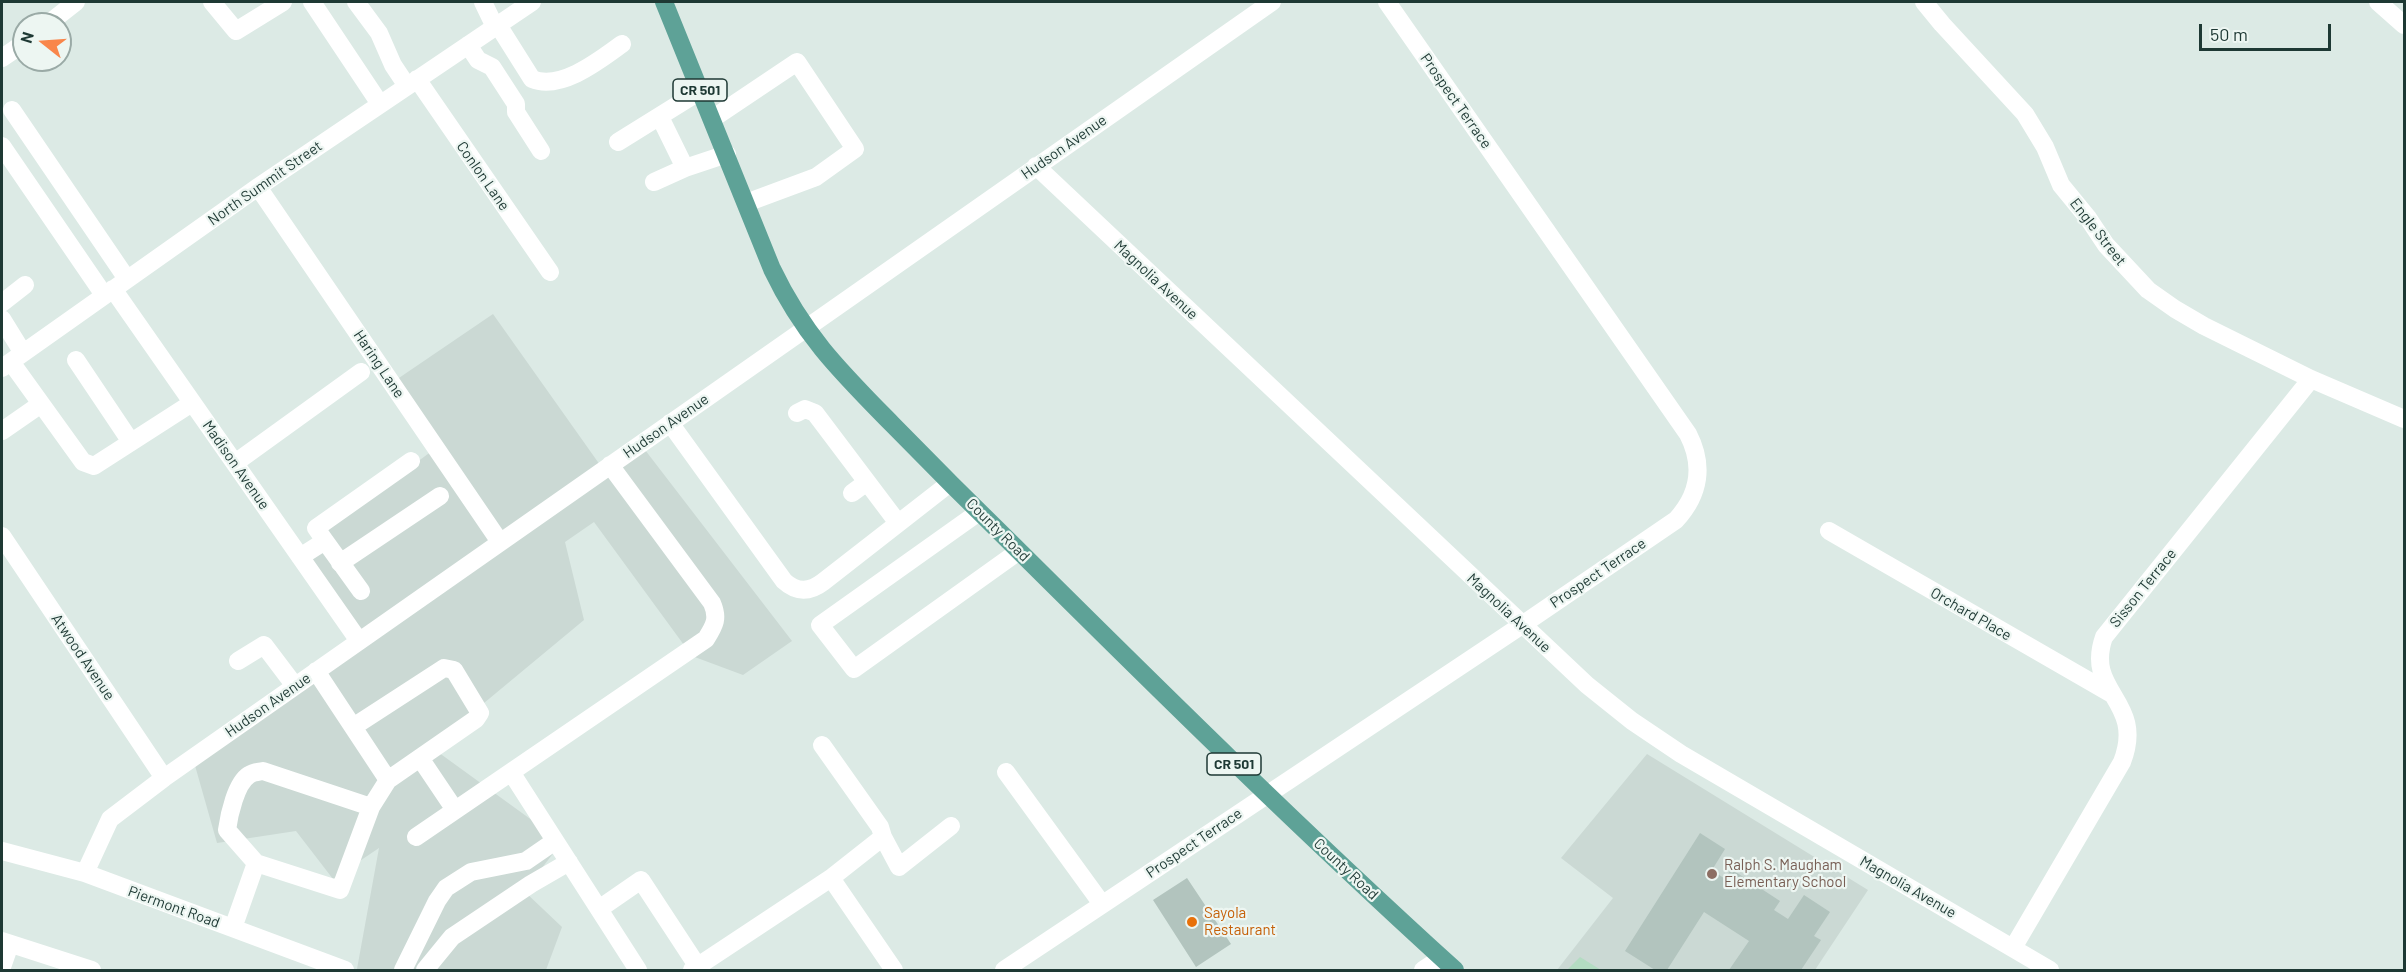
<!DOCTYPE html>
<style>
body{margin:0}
#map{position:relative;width:2406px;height:972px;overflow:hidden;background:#dceae5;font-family:Barlow,sans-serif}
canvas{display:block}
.frame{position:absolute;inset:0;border:3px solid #1e3934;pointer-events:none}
.north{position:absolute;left:12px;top:12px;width:60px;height:60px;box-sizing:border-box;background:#edf6f2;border:2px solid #9aaaa6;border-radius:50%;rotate:287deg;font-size:16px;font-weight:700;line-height:24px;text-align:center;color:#1e3934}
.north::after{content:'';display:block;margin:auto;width:21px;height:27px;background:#f9864b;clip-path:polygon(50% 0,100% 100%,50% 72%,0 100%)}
.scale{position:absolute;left:2199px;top:24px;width:132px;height:27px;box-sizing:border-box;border:3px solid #1e3934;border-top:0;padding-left:8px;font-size:18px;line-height:21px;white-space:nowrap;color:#1e3934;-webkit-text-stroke:4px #edf6f2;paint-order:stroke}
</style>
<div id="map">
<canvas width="2406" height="972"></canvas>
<div class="frame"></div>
<div class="north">N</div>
<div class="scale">50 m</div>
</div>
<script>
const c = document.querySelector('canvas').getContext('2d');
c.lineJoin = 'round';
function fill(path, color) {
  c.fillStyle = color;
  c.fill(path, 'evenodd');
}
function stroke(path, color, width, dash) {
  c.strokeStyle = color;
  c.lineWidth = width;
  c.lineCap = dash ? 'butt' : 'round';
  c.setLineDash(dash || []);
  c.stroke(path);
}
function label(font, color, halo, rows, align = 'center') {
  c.font = font + ' Barlow,sans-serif';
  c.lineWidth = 4.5;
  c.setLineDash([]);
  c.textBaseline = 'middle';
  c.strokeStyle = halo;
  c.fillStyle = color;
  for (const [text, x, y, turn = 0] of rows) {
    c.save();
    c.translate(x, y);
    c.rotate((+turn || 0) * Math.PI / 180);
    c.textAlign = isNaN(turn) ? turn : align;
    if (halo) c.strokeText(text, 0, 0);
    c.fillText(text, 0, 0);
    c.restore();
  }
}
fill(new Path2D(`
 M493,314L605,472L642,446L792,641L743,675L692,656L594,522L565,542L584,620L431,747L562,842L524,891L562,927L546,970H360L357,969L379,848L333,879L296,831L217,843L192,755L362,638L298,550L436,448L393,382Z
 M1647,754L1868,890L1815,970H1557L1613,898L1561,858Z`), '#cbd9d4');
fill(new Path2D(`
 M1580,957L1601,970H1567Z`), '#b3dcc2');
fill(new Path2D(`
 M1700,833L1725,849L1712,870L1725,879L1731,869L1780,901L1774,910L1788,919L1804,895L1830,912L1814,936L1821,940L1801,970H1729L1749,941L1704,912L1667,970H1655L1625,951Z
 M1187,878L1231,944L1196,967L1153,900Z`), '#b2c4be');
stroke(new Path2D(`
 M212,2L236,31L283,2
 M312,2L380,104
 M356,2L379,33L393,65L407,86
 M483,2L495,27
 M1924,2L1942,24L2025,114L2045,147L2061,185L2088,218L2106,245L2148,290L2175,309L2204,326L2311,379L2404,419
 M2378,2L2404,25
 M48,24L76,2
 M498,25L532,79C561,91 600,60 622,44
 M468,45L478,60L492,67L516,104V112L541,151
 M2,58L24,43
 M417,79L550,272
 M12,110L127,279
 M660,117L685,168
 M712,119L797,62L855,149L816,177L746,203
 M618,142L700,91
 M2,146L104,295
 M1036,166L1587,685L1632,721L1681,754L2050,970
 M654,182L685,168L727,154
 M258,187L500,542
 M113,289L359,641
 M2,303L25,285
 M2,319L23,353
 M76,360L131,442
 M11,362L83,462L94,466L192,403
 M2,368L258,187L532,2
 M797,413L805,409L815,413L898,523
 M670,423L784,581C797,593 810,592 823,582L950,483
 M2,431L41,404
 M235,463L361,372
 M852,493L867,482
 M979,512L820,625L854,669L1019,551
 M1829,531L2110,693
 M2,536L164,778
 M325,541L316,528L411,461
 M300,557L325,541L361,591
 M340,563L440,496
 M238,661L264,645L295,686
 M316,671L388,780L371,807L340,890L256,863L227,830C229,815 236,783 249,775C253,772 258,772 263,771L371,807
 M353,727L444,668L454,670L480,713L476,719L388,780
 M822,745L880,827L883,837L831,878
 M420,758L455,810
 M511,772L638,970
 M1006,772L1102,904
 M416,837L706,639C714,626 719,619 712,603L610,465
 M883,837L899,867L951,826
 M2,851L85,873L345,970
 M85,873L110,819L164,778L1272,2
 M599,909L641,880L698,967
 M233,928L256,863
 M2,941L92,970
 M2013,948L2122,762C2146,700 2084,693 2104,637L2311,379
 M2,967L10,944
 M403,970L437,901L446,888L471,872L526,861L555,841
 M425,970L452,937L531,884L569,862
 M692,970L831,878L894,970
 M1004,970L1522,625L1676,520C1700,494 1704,465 1688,434L1387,2
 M1423,970L1441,958`), '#fff', 18);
stroke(new Path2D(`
 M664,2L772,269C804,336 841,372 892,424C932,465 973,506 1014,546C1159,690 1304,833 1455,970`), '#5ea297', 18);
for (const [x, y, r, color] of [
 [1712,874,6,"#8d6e63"],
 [1192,922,6,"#e8710a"]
]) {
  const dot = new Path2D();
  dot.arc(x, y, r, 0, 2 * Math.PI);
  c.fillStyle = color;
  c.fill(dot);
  stroke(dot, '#edf6f2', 2);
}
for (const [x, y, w] of [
 [700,90,54],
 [1234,764,54]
]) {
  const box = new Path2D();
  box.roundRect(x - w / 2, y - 11, w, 22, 4.5);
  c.fillStyle = '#edf6f2';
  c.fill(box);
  stroke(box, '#1e3934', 1.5);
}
label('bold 14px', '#1e3934', null, [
 ["CR 501",700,90],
 ["CR 501",1234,764]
]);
label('15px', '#1e3934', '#edf6f2', [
 ["Prospect Terrace",1456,101,55],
 ["Hudson Avenue",1064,147,-35],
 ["Conlon Lane",483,176,55],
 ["North Summit Street",265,183,-35],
 ["Engle Street",2098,232,52],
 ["Magnolia Avenue",1156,280,43],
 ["Haring Lane",379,364,56],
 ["Hudson Avenue",666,426,-35],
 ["Madison Avenue",236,465,55],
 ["County Road",998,530,45],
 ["Prospect Terrace",1598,573,-34],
 ["Sisson Terrace",2143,588,-51],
 ["Magnolia Avenue",1509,613,43],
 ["Orchard Place",1971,614,30],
 ["Atwood Avenue",83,657,56],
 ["Hudson Avenue",268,705,-35],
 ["Prospect Terrace",1194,843,-34],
 ["County Road",1346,869,43],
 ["Magnolia Avenue",1908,887,30],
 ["Piermont Road",174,907,20]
]);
label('15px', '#785e54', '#edf6f2', [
 ["Ralph S. Maugham",1724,865],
 ["Elementary School",1724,882]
], 'left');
label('15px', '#c56008', '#edf6f2', [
 ["Sayola",1204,913],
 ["Restaurant",1204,930]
], 'left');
</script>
